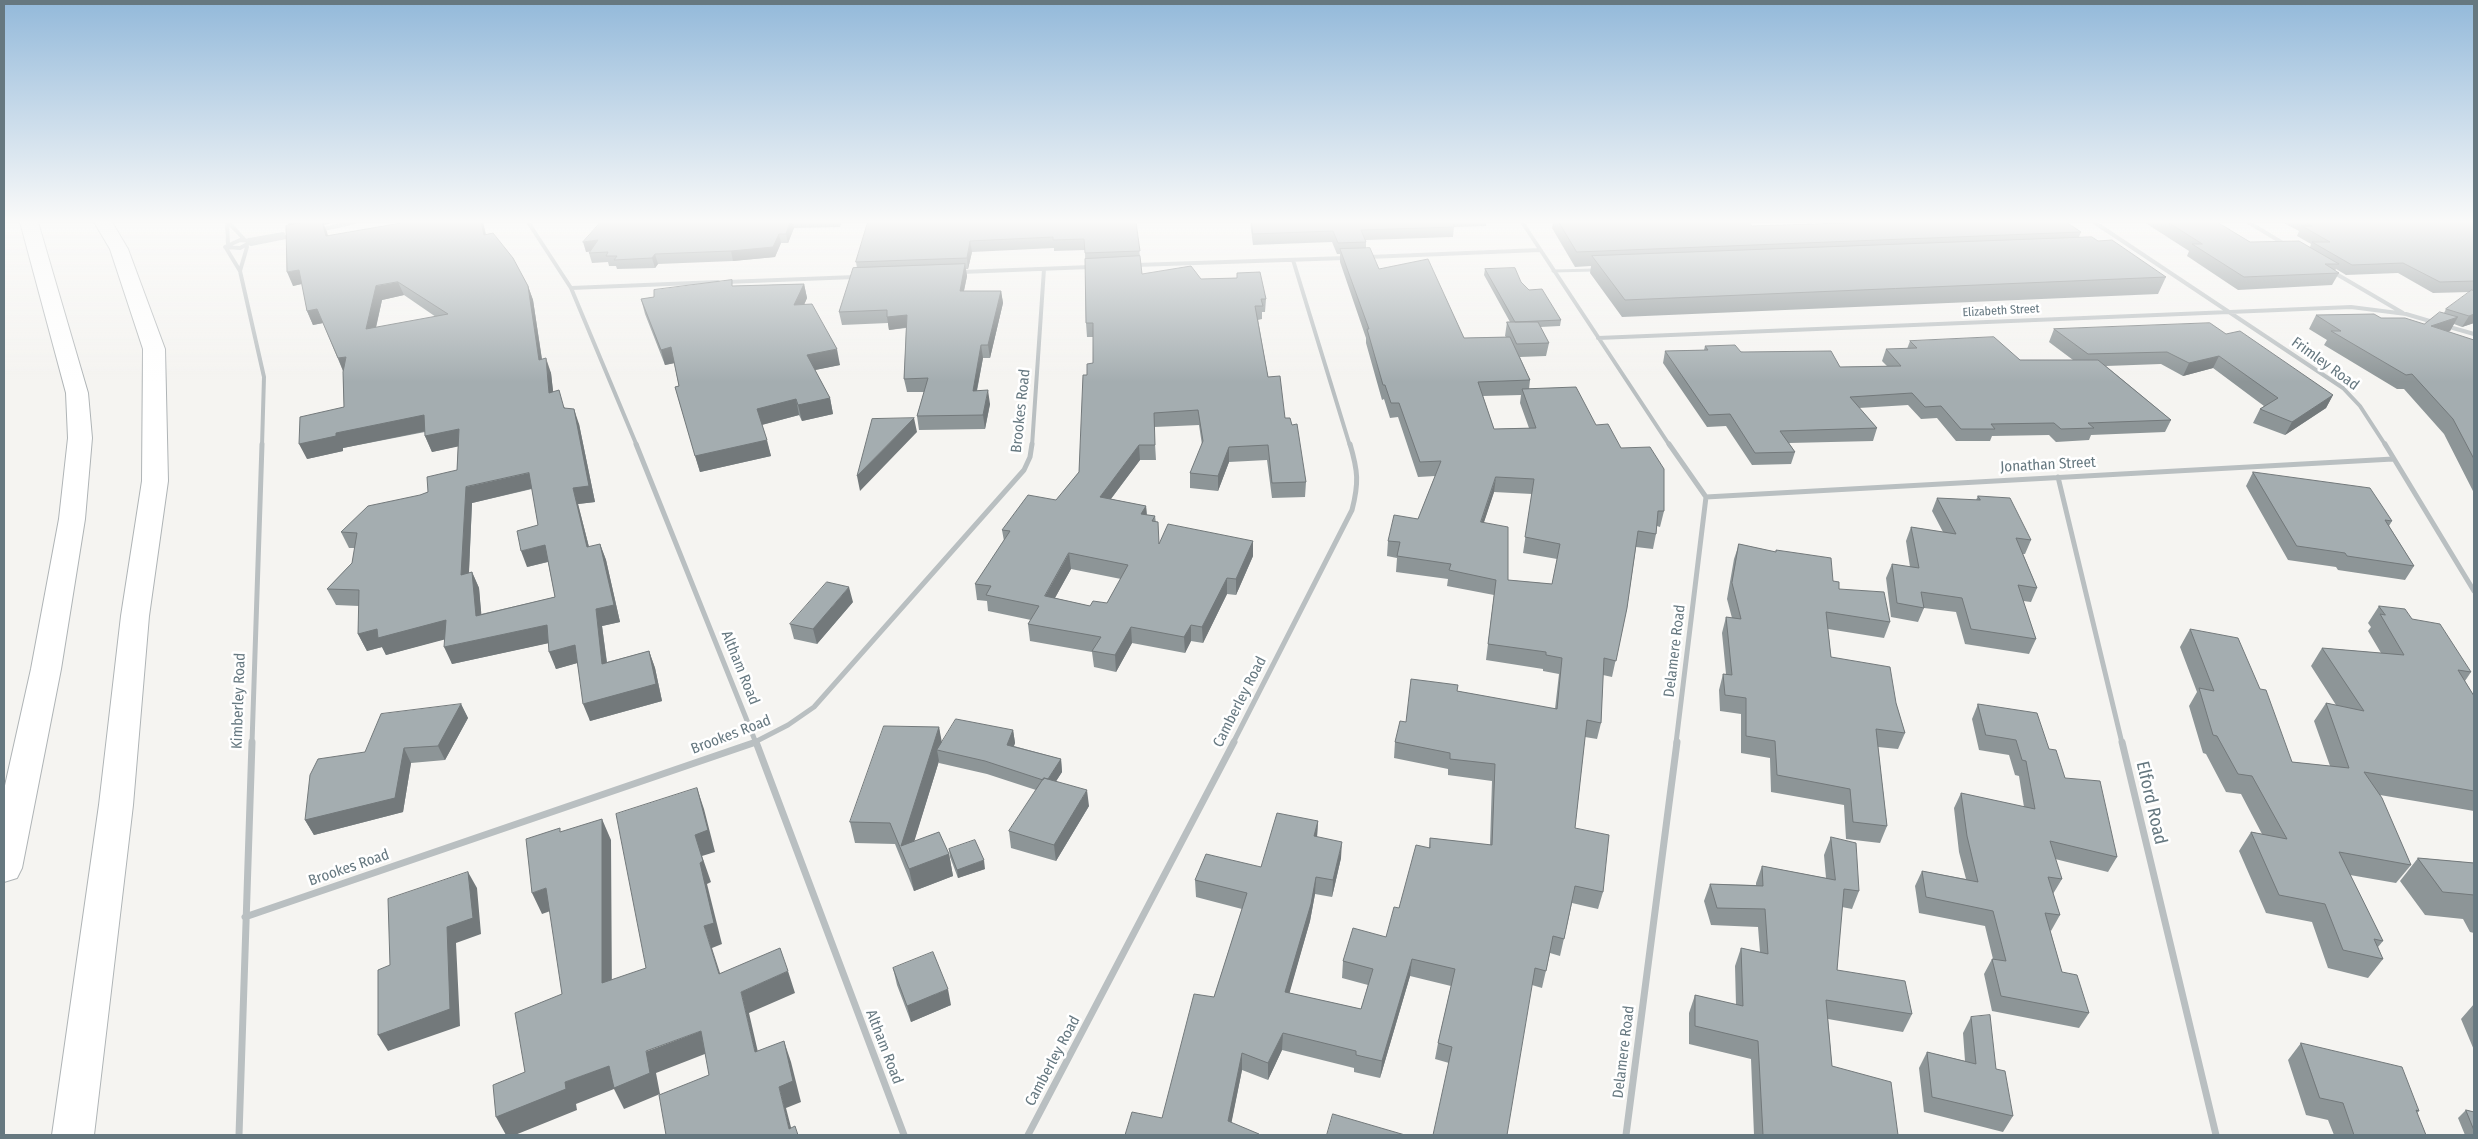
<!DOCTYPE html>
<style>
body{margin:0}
#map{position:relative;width:2478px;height:1139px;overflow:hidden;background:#f5f4f1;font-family:"Fira Sans Condensed",sans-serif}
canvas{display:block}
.frame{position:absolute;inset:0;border:5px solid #667880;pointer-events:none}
</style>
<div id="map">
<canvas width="2478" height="1139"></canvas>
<div class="frame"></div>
</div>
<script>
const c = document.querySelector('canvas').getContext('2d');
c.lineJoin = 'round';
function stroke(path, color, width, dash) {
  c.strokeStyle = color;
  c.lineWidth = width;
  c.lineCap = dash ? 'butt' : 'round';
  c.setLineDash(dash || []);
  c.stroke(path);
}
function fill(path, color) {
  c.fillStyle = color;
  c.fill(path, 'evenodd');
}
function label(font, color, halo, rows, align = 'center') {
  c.font = font + ' "Fira Sans Condensed",sans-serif';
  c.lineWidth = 5;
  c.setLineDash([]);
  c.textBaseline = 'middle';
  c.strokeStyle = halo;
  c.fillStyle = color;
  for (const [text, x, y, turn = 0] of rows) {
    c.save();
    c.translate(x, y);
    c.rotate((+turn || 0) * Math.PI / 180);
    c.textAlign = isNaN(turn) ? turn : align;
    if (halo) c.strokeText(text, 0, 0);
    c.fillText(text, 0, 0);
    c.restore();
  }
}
const highway = new Path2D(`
 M20,222H38L88,393L92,438L85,519L61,669L22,868L17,878L4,882V790L31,669L59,519L68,438L66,393Z
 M94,222H112L128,249L165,349L168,481L149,616L133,805L94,1135H52L99,805L121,616L142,481L143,349L110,249Z`);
stroke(highway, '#afb4b6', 2);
stroke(new Path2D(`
 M1553,271L1594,270`), '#b9bfc1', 3);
stroke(new Path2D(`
 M227,222L228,244
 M228,222L244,239
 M528,222L571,288L637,446
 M1522,222L1670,446
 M2094,222L2343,388L2360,406L2386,446
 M2248,222L2286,245
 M319,230L355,222
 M240,240L253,241L240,248L225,247Z
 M249,240L283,234
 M251,244L291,236
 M226,248L240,271L264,377L262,446
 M1368,257L1540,250
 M1293,260L1350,446
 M1136,265L1345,258
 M240,271L247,247
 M961,272L1090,267
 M2333,272L2403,313
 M726,282L855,277
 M571,288L718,282
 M2446,326L2474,334
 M1598,338L2351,307L2406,314L2433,322
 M1032,446L1044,269`), '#b9bfc1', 4);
stroke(new Path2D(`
 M636,444L756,743
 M1669,444L1706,497L1676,743
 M2385,444L2474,591
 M2058,477L2122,743
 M1706,497L2393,459
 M252,743L262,444
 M753,743L788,725L814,707L1024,470L1030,457L1032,444
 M1233,743L1352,510C1359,483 1358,471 1350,444`), '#b9bfc1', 5);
stroke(new Path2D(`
 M756,742L904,1135
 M2122,742L2216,1135
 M245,917L756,742
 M239,1135L252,742
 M1028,1135L1234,742
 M1626,1135L1677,742`), '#b9bfc1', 7);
fill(highway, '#fff');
fill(new Path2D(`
 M287,222L324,225L328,236L407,222H483L486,234L528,286L533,300L542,359L551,373L553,392L565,408L579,424L595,502L578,504L589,547L600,544L606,560L620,622L602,626L607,662L649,651L655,668L662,701L590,721L577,663L556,669L548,643L452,664L444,639L386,655L382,647L367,651L358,634L359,606L336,605L327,589L352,563L355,548H349L341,532L428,492L457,470L458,446L432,452L425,436V432L343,448V451L307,459L344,407L343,371L323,323L313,325L307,311L302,284L293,286L289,226ZM404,295L436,317L376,328L382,300ZM532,489L538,525L527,567L548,562L555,597L481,614L479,588L472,572L469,573L472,503Z
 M601,222H842L840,227L794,228L788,243H781L775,257L733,261L658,264L655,268L617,269L616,266H609L608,262L592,263L589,253L591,251L586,252Z
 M868,222H1136L1142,274L1201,279L1237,278V273L1266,299L1265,312H1262V319L1258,320L1268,377L1285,418L1306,482L1305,497L1272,498L1267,460L1229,462L1218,491L1190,488V473L1202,445L1199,425L1154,427L1156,460H1140L1111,499L1146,506L1147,515L1155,516L1159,544L1253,541V556L1236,595L1227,594L1203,643L1191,641L1185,653L1132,643L1116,672L1094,667L1092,652L1030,641L1028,624L1031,620L988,611L987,601L977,600L975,584L1004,541L1002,530L1056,500L1079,472L1087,375L1093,363V337H1087L1086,323L1085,250L1054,251V248L972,252L968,269H966L967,276L964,291H1001L1003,303L990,358H983L977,391L990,404L985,429L919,430L917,416L924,392H907L904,379L906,328L889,330L888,323L842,325L839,312L857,268L856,262ZM1071,569L1121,579L1107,603L1090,606L1055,598Z
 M1250,222H1486V226L1454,227L1453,237L1366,240V248L1379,269L1464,338L1506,337L1505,336L1507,322H1510L1484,275L1485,269L1521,282L1561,320L1560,326L1540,327L1549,343L1546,356L1520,357L1530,380L1529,389L1596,425L1621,448L1664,511L1660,527L1657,526L1656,534L1653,549L1636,547L1627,608L1612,677L1603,675L1601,723L1597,739L1585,737L1575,828L1603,892L1598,909L1572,903L1560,956L1550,953L1542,988L1532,985L1449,1063L1435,1059L1438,1043L1451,986L1410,976L1380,1078L1354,1072V1068L1282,1050L1268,1080L1242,1070L1231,1123L1259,1134V1135H1125L1162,1118L1214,997L1242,909L1196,897L1195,880L1261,867L1318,821L1317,837L1341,858L1332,897L1315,894L1310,921L1289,993L1361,1009L1368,985L1342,978L1343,961L1386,937L1399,908L1429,848L1430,838L1490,845L1492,781L1448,775V769L1394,758L1395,742L1406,722L1457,691L1555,709L1559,674L1543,671V669L1486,660L1494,595L1447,586L1448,579L1396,572L1397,558L1387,556L1388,541L1418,519L1435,476L1418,477L1398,417L1390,418L1384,399L1382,400L1366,343V338L1340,262V254H1337L1332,242L1253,245ZM1521,395L1520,403L1529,428L1494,429L1483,396ZM1494,492L1532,494L1523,553L1557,559L1552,584L1508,580L1484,522Z
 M1553,222H1749L1752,226L1841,223L1842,222H2066L2081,232L2079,237L2098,241L2166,277L2158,294L1622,317L1590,273L1591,266L1575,267L1552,228Z
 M2144,222H2217L2250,242L2310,247L2311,244L2297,236L2299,231L2282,222H2474V323L2462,327L2454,324L2450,331L2448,332L2474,340V493L2444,434L2404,389H2397L2324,345L2327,340L2309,329L2316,315L2381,318L2424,324L2444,313L2446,309L2470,292L2433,293L2398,273L2346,275L2336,269L2335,271L2339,273L2332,285L2238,290L2187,256L2189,251Z
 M804,284L807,298L804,305L840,365L815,370L830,398L833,414L802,421L799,415L762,425L771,456L700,472L675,387L679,386L674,363L665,365L645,314L641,299L733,286Z
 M2054,329L2226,334L2333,395L2326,408L2285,435L2253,423L2260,409L2264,406L2213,368L2183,376L2161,364L2106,366L2171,420L2165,432L2091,435L2089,440L2056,442L2049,435L1992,436L1990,441H1956L1937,418L1921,419L1908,405L1859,408L1877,428L1873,441L1789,443L1795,452L1791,464L1752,465L1726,426L1707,427L1663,363L1665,351L1704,350L1705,346L1840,367L1887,366L1882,361L1886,349H1907L1910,341L2020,360H2073L2049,342Z
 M2253,472L2392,521L2389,526L2414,566L2405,580L2338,570L2336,567L2288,560L2246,486Z
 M1978,496L2031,540L2025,554H2023L2037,588L2031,602L2023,601L2036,639L2029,654L1965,644L1956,612L1924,608L1918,622L1891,617L1886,578L1892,564L1910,567L1906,541L1911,527L1943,532L1932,511L1937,498L1976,500Z
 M1739,544L1776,552V550L1833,581L1839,589L1890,622L1884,638L1828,629L1831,657L1896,703L1905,733L1898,749L1878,747L1887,826L1880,843L1846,839L1844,805L1771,792L1770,758L1741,753V714L1720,711L1719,690L1723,674H1726L1722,633L1726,617L1732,618L1727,599L1734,559Z
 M853,602L817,644L794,639L790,624Z
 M2379,606L2412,619L2471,672L2465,681L2474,696V811L2380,795L2411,865L2396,883L2350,875L2383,941L2378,947L2383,959L2368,978L2328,968L2312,922L2266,913L2239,851L2251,832L2262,834L2241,794L2226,792L2206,754L2203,753L2189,706L2197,692L2180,647L2190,629L2292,762L2330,766L2314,721L2326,703L2336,705L2311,666L2322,648L2381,653L2368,631L2371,627L2368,623Z
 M461,704L468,718L445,760L411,763L403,812L314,835L305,820L365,752Z
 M1978,704L2049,749L2065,778L2117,857L2108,872L2055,859L2062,879L2053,894L2060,915L2051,931L2050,930L2062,972L2089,1013L2079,1028L1992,1011L1984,974L1992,959H1993L1985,926L1919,913L1915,886L1922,871L1966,879L1959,852L1954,808L1961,793L2024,807L2019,776L2015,775L2009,755L1979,750L1972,719Z
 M939,727L941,743L1013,730L1015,743L1014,746L1061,759L1062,772L1056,781L1089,806L1056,861L1011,848L1009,831L1036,790L987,774L939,763V761L914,841L949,854L953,876L914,891L895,844L855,843L850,822Z
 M1831,837L1859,891L1852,909L1842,907L1837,970L1912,1014L1903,1032L1828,1019L1832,1066L1898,1135H1754L1751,1059L1689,1044V1013L1695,995L1736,1005L1735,966L1741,948L1760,952L1758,927L1711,925L1704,901L1710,884L1756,885V883L1762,866L1826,878L1824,855Z
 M949,849L985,869L958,878L950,857Z
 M2418,858L2474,863V933L2470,932L2463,919L2425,915L2400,881Z
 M893,968L951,1005L911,1022L897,985Z
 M2474,1004V1050L2461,1019Z
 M1971,1017L2013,1116L2003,1132L1924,1112L1919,1068L1927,1052L1965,1061L1963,1033Z
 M2301,1043L2419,1111L2417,1113L2426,1135H2334L2328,1120L2306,1115L2288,1060Z
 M2466,1110L2474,1112V1135H2465L2458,1118Z`), '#8d9597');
fill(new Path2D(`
 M287,222H336L324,225L327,232L331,249L292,232Z
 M481,222H483L488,248L484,235Z
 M790,222H792L794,228L788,243L786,234Z
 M779,234L781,243L775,257L733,261L731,251Z
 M598,240L601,250L586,252L583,242Z
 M970,241L972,252L968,269L967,258Z
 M655,254L658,264L655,268L652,258Z
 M965,264L967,276L961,304L960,291Z
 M299,270L305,283L293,286L287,272Z
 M398,282L404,295L382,300L372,344L366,329L376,286Z
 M804,284L807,298L797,320L794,305Z
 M528,286L533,300L544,374L539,360Z
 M1001,291L1003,303L990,358L988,345Z
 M317,309L323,323L313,325L307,311Z
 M2474,314V323L2462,327L2469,316Z
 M907,315L909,327L889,330L887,317Z
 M2458,317L2450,331L2423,340L2431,326Z
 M981,345L983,358L974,404L973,391Z
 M671,347L675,363L665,365L661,350Z
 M837,349L840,365L810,371L807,355Z
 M2219,356L2213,368L2183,376L2189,363Z
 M346,357L344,373L338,358Z
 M546,358L551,373L555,408L549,393Z
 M988,390L990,404L985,429L983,415Z
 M2333,395L2326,408L2285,435L2292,422Z
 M830,398L833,414L802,421L798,405Z
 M796,399L799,415L761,425L757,409Z
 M574,409L579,424L595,502L578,504L593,563L587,547L573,488Z
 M424,415L431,430L343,448V451L307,459L299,444L336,433Z
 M914,418L917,432L860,491L857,476Z
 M459,429L465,445L432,452L425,436Z
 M767,440L771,456L700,472L695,456Z
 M1139,445L1140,460L1101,512L1100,497Z
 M1229,447V462L1218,491V476Z
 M529,473L534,488L472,503L468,591L461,575L466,487Z
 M1496,477L1494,492L1479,537L1481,522Z
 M1146,506L1147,521L1141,514Z
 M1253,541V556L1236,595V579Z
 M600,544L606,560L620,622L602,626L609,680L602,664L596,609Z
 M545,545L551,561L527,567L521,551Z
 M1069,553L1071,569L1047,612L1045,596Z
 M472,572L479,588L483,632L476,616Z
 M1227,578V594L1203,643L1202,627Z
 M849,587L853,602L817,644L813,629Z
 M446,620L454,637L386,655L382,647L367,651L358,634L377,629Z
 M547,625L554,642L452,664L444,647Z
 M1191,625V641L1185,653L1184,637Z
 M1131,627L1132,643L1116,672L1115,655Z
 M575,645L581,662L556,669L549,652Z
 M649,651L655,668L662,701L590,721L583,704Z
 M461,704L468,718L445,760L438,746Z
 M939,727L943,748L937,750L939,761L907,865L901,846Z
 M1013,730L1015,743L1009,758L1007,745Z
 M404,748L411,763L403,812L314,835L305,820Z
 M1061,759L1062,772L1048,794L1047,781Z
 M697,788L704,809L715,852L702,856L711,882L707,884L722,944L712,948L727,995L719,974L704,926L700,863L695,835Z
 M1087,790L1089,806L1056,861L1054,845Z
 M602,819L611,840L612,1004L602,983Z
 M1318,821L1317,837L1314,836Z
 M1342,842L1341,858L1332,897L1333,880Z
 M949,854L953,876L914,891L909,869Z
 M984,860L985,869L958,878L957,870Z
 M468,872L477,888L481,934L456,943L460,1026L388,1051L378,1035L447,927Z
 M1316,877L1315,894L1310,921L1285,1009V992Z
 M546,888L556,909L542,914L532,893Z
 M1412,959L1410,976L1380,1078L1382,1061Z
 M788,971L795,993L749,1013L763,1074L755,1052L741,992Z
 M948,989L951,1005L911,1022L907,1006Z
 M701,1031L710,1052L656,1073L660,1094L624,1109L614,1089L576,1104L577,1110L515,1135H506L496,1117L565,1082Z
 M1283,1033L1282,1050L1268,1080V1063Z
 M784,1041L791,1062L801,1102L786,1108L793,1135L789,1129L779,1087Z
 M1242,1053V1070L1229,1135L1228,1121Z`), '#73797b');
const building = new Path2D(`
 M306,222H322L326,236L407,222H481L484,235L493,233L513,258L528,286L539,360L546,358L549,393L559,390L564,408L574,409L589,486L573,488L587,547L600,544L614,605L596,609L602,664L649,651L656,684L583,704L575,645L549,652L547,625L444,647L446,620L378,638L377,629L358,634L359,590L327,589L352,563L357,533L341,532L368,506L420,495L428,492L427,477L457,470L459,429L425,436L424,415L336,433V436L299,444L300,417L344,407L343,372L346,357L338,358L317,309L307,311L299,270L287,272L286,226ZM398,282L448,314L366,329L376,286ZM529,473L538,525L517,531L521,551L545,545L555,597L476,616L472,572L461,575L466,487Z
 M601,222H790L786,234H779L773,247L731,251L655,254L652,258L614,260L617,256H606L608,252L589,253L598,240L583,242Z
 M868,222H1136L1140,251L1085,253L1084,239L1053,240V237L970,241L967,258L856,262Z
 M1252,222H1454V227L1361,230L1366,242L1338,243L1333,231L1253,234Z
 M1559,222H1749L1752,226L1850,223L1849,222H2066L2081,232L1577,252Z
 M2168,222H2217L2250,242L2299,241L2339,264H2325L2339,273L2244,277L2192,244H2202Z
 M2306,222H2474V281L2440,282L2403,263L2352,265L2312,242H2330L2302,226H2312Z
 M2092,237L2098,241L2112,240L2166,277L1625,300L1592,256Z
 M1370,248L1379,269L1428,259L1464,338L1510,337L1530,380L1478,382L1494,429L1536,428L1522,389L1576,387L1596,425L1608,424L1621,448L1650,447L1664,469V511H1658L1656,534L1638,531L1627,608L1616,661L1604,658L1601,723L1587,720L1575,828L1609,835L1603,892L1575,886L1564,939L1553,936L1546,971L1535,968L1507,1135H1433L1452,1047L1438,1043L1455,969L1412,959L1382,1061L1356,1055V1051L1283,1033L1268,1063L1242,1053L1228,1121L1259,1134L1258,1135H1125L1132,1112L1162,1118L1194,994L1214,997L1247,893L1195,880L1206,854L1261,867L1277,813L1318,821L1314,836L1342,842L1333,880L1316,877L1311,904L1285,992L1361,1009L1373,969L1343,961L1353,928L1386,937L1394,907L1399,908L1416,845L1430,848V838L1492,845L1495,764L1450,759V753L1395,742L1400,721L1406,722L1411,679L1458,685L1457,691L1557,709L1562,658L1546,655V652L1488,644L1496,580L1449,570L1451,564L1397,556L1400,542L1388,541L1394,515L1418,519L1441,461L1420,462L1399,403H1391L1385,385H1383L1367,329H1369L1340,249ZM1496,477L1534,479L1525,537L1560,544L1552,584L1508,580V527L1481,522Z
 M1140,256L1142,274L1191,266L1201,279L1237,278V273L1260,272L1266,299H1261L1263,306H1255L1268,377L1280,376L1285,418H1290L1292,425L1297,424L1306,482L1272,483L1268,445L1229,447L1218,476L1190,473L1203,441L1198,410L1154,413L1155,445H1139L1100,497L1146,506L1141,514L1155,516L1152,521L1158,522L1159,544L1168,524L1253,541L1236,579L1227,578L1202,627L1191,625L1184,637L1131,627L1115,655L1092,651L1101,637L1028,624L1039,606L986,595L991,586L975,584L1010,531L1002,530L1028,495L1056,500L1079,472L1083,375H1087V364L1093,363V323H1086L1085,259ZM1069,553L1128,565L1107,603L1093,601L1090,606L1045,596Z
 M965,264L960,291H1001L988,345H981L973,391L988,390L983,415L917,416L928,378L904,379L907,315L887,317V310L839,312L853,268Z
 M1515,268L1521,282L1529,290L1542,289L1561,320L1515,322L1485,269Z
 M732,280V286L804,284L794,305L812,304L837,349L807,355L830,398L798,405L796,399L757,409L767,440L695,456L675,387L679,386L671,347L661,350L641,299L654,297V290Z
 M2472,290L2474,291V314L2469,316L2446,309Z
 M2440,312L2458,317L2431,326L2474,340V459L2453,419L2412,374L2406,375L2331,331H2341L2316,315L2374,314L2381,318H2405L2424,324Z
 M1507,322H1538L1549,343L1517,344Z
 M2210,323L2226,334L2240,331L2333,395L2292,422L2260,409L2278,398L2219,356L2189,363L2167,352L2088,354L2054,329Z
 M1994,337L2020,360H2098L2171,420L2088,423L2094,428L2061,429L2054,423L1991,424L1995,429H1961L1941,406L1925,407L1912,393L1850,397L1877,428L1780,431L1795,452L1755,453L1730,414L1709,415L1665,351L1708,350L1705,346L1735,345L1741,352L1831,351L1840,367L1901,366L1886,349L1917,348L1910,341Z
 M914,418L857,476L872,419Z
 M2253,472L2370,488L2392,521L2385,520L2414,566L2347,556L2345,553L2297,546Z
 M1978,496L2010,498L2031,540L2016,538L2037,588L2018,585L2036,639L1971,629L1962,598L1921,592L1924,608L1897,603L1892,564L1919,568L1911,527L1956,534L1937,498L1980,500Z
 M1739,544L1776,552V550L1831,558L1833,581L1839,582V589L1884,592L1890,622L1826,612L1831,657L1890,667L1896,703L1905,733L1876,729L1887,826L1853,822L1850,789L1777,775L1775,741L1746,736V698L1725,695L1723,674L1732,675L1726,617L1741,619L1732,583Z
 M827,582L849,587L813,629L790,624Z
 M2379,606L2405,609L2412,619L2440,624L2471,672L2458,670L2474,696V791L2364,772L2382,798L2411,865L2339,852L2383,941L2374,939L2383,959L2343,950L2325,904L2279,895L2251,832L2287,839L2252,776L2238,774L2217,736L2213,735L2199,688L2214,691L2190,629L2238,638L2260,689L2266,690L2292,762L2349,768L2326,703L2364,711L2322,648L2404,655L2380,614L2385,615Z
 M461,704L438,746L404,748L395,798L305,820L310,775L318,759L365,752L381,714Z
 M1978,704L2037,713L2049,749L2056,750L2065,778L2100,781L2117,857L2050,841L2062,879L2048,877L2060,915L2045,913L2062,972L2077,975L2089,1013L2001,996L1992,959L2006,961L1993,911L1926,897L1922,871L1978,882L1967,836L1961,793L2035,809L2026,761L2022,760L2016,740L1986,735Z
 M956,719L1013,730L1007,745L1061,759L1048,779L1044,778L1043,780L985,761L937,750Z
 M884,726L939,727L901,846L939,832L949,854L909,869L890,823L850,822Z
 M1044,778L1087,790L1054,845L1009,831Z
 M697,788L708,830L695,835L703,861L700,863L714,923L704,926L719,974L780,948L788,971L741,992L755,1052L784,1041L793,1081L779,1087L789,1129L795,1126L798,1135H666L659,1095L709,1075L701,1031L646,1051L650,1073L614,1088L609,1066L565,1082L566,1089L496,1117L493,1085L525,1072L515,1013L562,994L546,888L532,893L526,839L560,828V832L602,819V983L646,968L616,814Z
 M1831,837L1856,843L1859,891L1844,889L1837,970L1905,981L1912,1014L1826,1000L1832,1066L1891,1082L1898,1135H1763L1758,1041L1695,1026V995L1743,1006L1741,948L1768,954L1765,909L1717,908L1710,884L1763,886L1762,866L1835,880Z
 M975,840L984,860L957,870L949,849Z
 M2418,858L2474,863V895L2443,892Z
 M468,872L473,918L447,927L450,1009L378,1035V970L390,965L388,899Z
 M933,952L948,989L907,1006L893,968Z
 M1990,1015L1996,1069L2005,1071L2013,1116L1932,1097L1927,1052L1976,1064L1971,1017Z
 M2301,1043L2402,1067L2419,1111L2416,1110L2426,1135H2354L2343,1103L2320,1098Z
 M2466,1110L2474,1112V1130Z
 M1333,1114L1405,1135H1327Z`);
fill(building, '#a4adb0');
stroke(building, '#73797b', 1);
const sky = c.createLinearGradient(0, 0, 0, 382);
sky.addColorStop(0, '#93b9da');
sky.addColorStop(0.58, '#fafaf9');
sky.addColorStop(1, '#fafaf900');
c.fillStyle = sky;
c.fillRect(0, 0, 2478, 382);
label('12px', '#667880', '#fff', [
 ["Elizabeth Street",2001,311,-3]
]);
label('15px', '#667880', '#fff', [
 ["Frimley Road",2325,364,36],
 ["Brookes Road",1021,411,-84],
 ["Jonathan Street",2048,465,-3],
 ["Delamere Road",1675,651,-83],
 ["Altham Road",740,668,68],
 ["Kimberley Road",239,701,-88],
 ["Camberley Road",1240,702,-63],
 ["Brookes Road",731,735,-21],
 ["Brookes Road",349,868,-19],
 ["Altham Road",884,1047,69],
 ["Delamere Road",1624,1052,-83],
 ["Camberley Road",1053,1061,-62]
]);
label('18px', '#667880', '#fff', [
 ["Elford Road",2151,803,77]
]);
</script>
